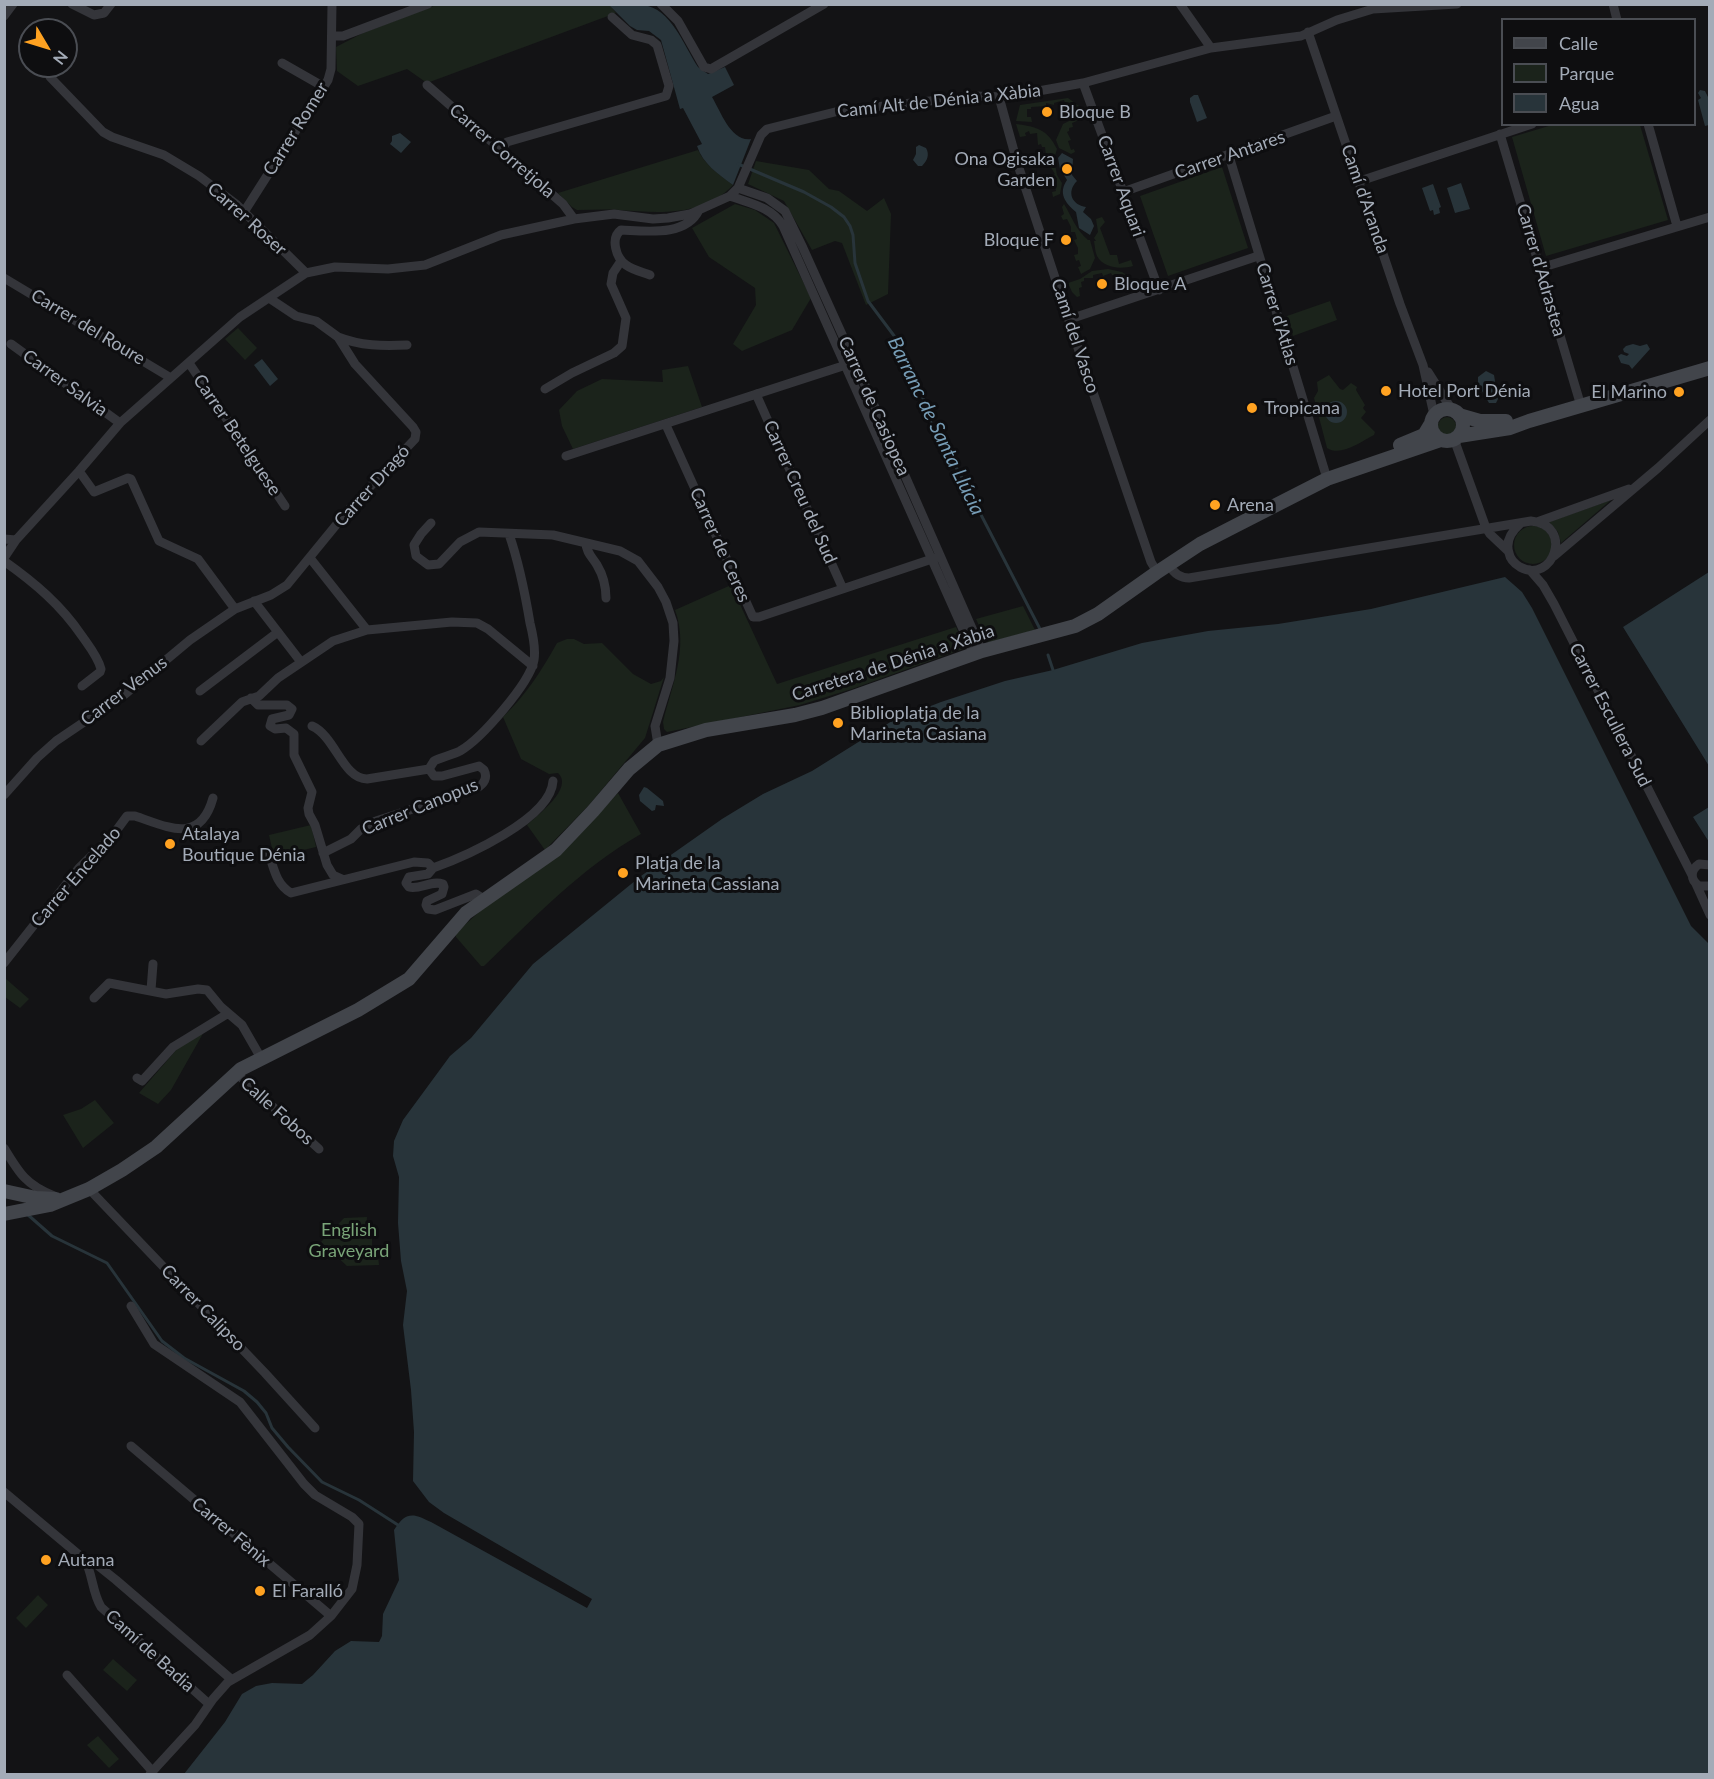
<!DOCTYPE html>
<meta charset="utf-8">
<style>
body{margin:0}
#map{position:relative;width:1714px;height:1779px;overflow:hidden;background:#131315;font-family:Lato,sans-serif}
canvas{display:block}
.frame{position:absolute;inset:0;border:6px solid #a3abb7;pointer-events:none}
.legend{position:absolute;left:1501px;top:18px;width:195px;height:108px;box-sizing:border-box;background:#0e0e10;border:2px solid #4a4d53;margin:0;padding:8px 10px;list-style:none;font-size:18px;color:#a3abb7}
.legend li{display:flex;align-items:center;gap:12px;height:30px}
.legend b{width:30px;border:2px solid #4a4d53}
.north{position:absolute;left:18px;top:18px;width:60px;height:60px;box-sizing:border-box;background:#0e0e10;border:2px solid #4a4d53;border-radius:50%;rotate:128deg;font-size:16px;font-weight:700;line-height:24px;text-align:center;color:#a3abb7}
.north::after{content:'';display:block;margin:auto;width:21px;height:27px;background:#ffa221;clip-path:polygon(50% 0,100% 100%,50% 72%,0 100%)}
</style>
<div id="map">
<canvas width="1714" height="1779"></canvas>
<div class="frame"></div>
<ul class="legend">
<li><b style="height:8px;background:#42454b"></b>Calle</li>
<li><b style="height:16px;background:#1b231b"></b>Parque</li>
<li><b style="height:16px;background:#28343a"></b>Agua</li>
</ul>
<div class="north">N</div>
</div>
<script>
const c = document.querySelector('canvas').getContext('2d');
c.lineJoin = 'round';
function fill(path, color) {
  c.fillStyle = color;
  c.fill(path, 'evenodd');
}
function stroke(path, color, width, dash) {
  c.strokeStyle = color;
  c.lineWidth = width;
  c.lineCap = dash ? 'butt' : 'round';
  c.setLineDash(dash || []);
  c.stroke(path);
}
function label(font, color, halo, rows, align = 'center') {
  c.font = font + ' Lato,sans-serif';
  c.lineWidth = 6;
  c.setLineDash([]);
  c.textBaseline = 'middle';
  c.strokeStyle = halo;
  c.fillStyle = color;
  for (const [text, x, y, turn = 0] of rows) {
    c.save();
    c.translate(x, y);
    c.rotate((+turn || 0) * Math.PI / 180);
    c.textAlign = isNaN(turn) ? turn : align;
    if (halo) c.strokeText(text, 0, 0);
    c.fillText(text, 0, 0);
    c.restore();
  }
}
fill(new Path2D(`
 M609,4L616,13L427,83L407,69L358,86L337,71L336,47L363,33L436,5Z
 M1068,98L1079,106L1069,118L1067,110L1070,109L1069,103H1065L1064,100L1054,103V105L1046,103V106L1031,107V109H1027V117H1031L1032,122L1016,121L1020,105Z
 M1081,109L1084,118L1072,123L1073,127L1069,128V131L1067,132L1071,140L1068,141L1071,150L1074,149L1075,152L1071,154L1059,148L1056,140L1063,124L1075,118Z
 M1016,124C1037,127 1047,129 1057,149L1054,159L1057,175L1062,183L1060,194L1053,197L1052,192L1056,191L1054,183L1051,184L1049,180L1054,178L1053,175L1055,174L1050,166L1053,165L1050,155L1046,156L1045,147H1042L1041,144L1038,145L1037,133L1030,134L1029,131L1025,133L1026,136L1020,137Z
 M1552,125H1640L1668,220L1546,256L1512,137Z
 M698,150C705,165 720,175 733,185C703,217 659,213 619,210C605,209 591,210 577,210L572,207L558,193Z
 M756,161L809,170L829,189L839,191L867,211L884,198L891,214L888,294L866,305L842,243L835,241L812,250L784,201L748,184Z
 M1222,167L1248,248L1168,276L1140,196Z
 M735,204L755,210L774,223L811,298L792,330L742,351L733,344L756,305L755,288L709,257L692,228Z
 M1064,204C1072,217 1076,230 1088,240H1090L1095,258L1090,269L1081,274L1078,267L1081,266L1079,260L1076,261L1074,255L1078,254V248L1074,240L1077,239L1075,232H1071V227L1067,219L1063,220L1061,216L1064,214L1062,207Z
 M1102,217L1105,222L1100,228L1110,255H1117L1119,264L1131,260L1133,266C1122,269 1104,269 1097,256C1095,252 1095,246 1094,241H1096L1094,238L1098,232L1096,219Z
 M1108,269L1122,272L1131,278L1128,284L1122,286L1121,279H1116L1115,275H1112L1111,273L1103,276L1102,273L1093,275V278H1084V281L1081,282L1082,287L1079,288L1080,296L1077,297L1072,292L1068,283L1080,279L1092,271Z
 M1330,301L1337,320L1293,336L1287,316Z
 M238,328L257,348L245,360L225,339Z
 M688,366L702,407L573,449L562,426L559,410L577,391L602,379L663,382L662,370Z
 M1329,375L1340,389L1343,390L1351,383L1357,387L1356,390L1365,405L1363,408L1366,412L1361,418L1375,432L1374,435C1360,442 1341,457 1327,448L1314,398L1318,391L1317,382Z
 M1438 426a9 9 0 1 1 18 0a9 9 0 1 1-18 0Z
 M1611,500L1561,543L1558,532L1549,522Z
 M1514 545a19 19 0 1 1 38 0a19 19 0 1 1-38 0Z
 M731,585L777,684L956,627L965,646L963,649L852,689L800,705L667,732L664,729L663,722C672,685 689,648 675,610Z
 M1023,606L1035,630L990,642L986,641L976,619Z
 M567,639H574L584,644L602,643L633,674L651,684L661,681L664,677L645,738L589,805L545,850L527,825C538,815 574,788 558,773L549,774L521,759L503,717C526,695 542,670 557,643Z
 M618,793L641,834C582,867 533,919 484,966H481L456,937V933L480,911L567,848Z
 M311,825L316,847L274,857L269,835Z
 M5,978L29,999L20,1008L5,997Z
 M205,1030L171,1090L158,1104L139,1093L178,1048Z
 M95,1100L114,1123L83,1148L63,1115L81,1109Z
 M367,1217L366,1232L372,1233V1251L367,1252L366,1257L378,1256L379,1265L347,1266L321,1242L344,1218Z
 M38,1595L48,1605L26,1628L16,1618Z
 M113,1659L137,1680L127,1691L103,1670Z
 M98,1736L119,1759L109,1768L87,1745Z`), '#1b231b');
fill(new Path2D(`
 M609,5C620,5 632,3 643,5C671,8 684,46 698,67L708,74L725,67L734,85L712,97C721,112 731,142 751,139L733,185C718,174 703,164 697,146L702,144L683,108L680,109L661,40L649,31L637,30L630,26Z
 M1700,90L1705,91L1708,97H1709V125L1705,126L1698,100L1701,98L1698,93Z
 M1194,95H1198L1207,118L1197,122L1190,102V98Z
 M400,133L411,142L401,153L390,144L392,141V136Z
 M919,145L926,148C930,155 927,161 922,166H918L913,160L916,154V147Z
 M1062,153L1073,159L1072,175L1077,181C1066,192 1072,205 1086,207L1083,212L1091,219L1094,226L1090,235L1079,228L1076,212C1065,203 1058,193 1067,180L1060,169L1058,158Z
 M1461,183L1470,209L1455,213L1447,188Z
 M1433,184L1441,207L1439,208L1440,213L1434,215L1433,210L1430,211L1422,188Z
 M1633,344L1640,346L1647,344L1650,349L1632,369L1629,365L1621,363L1618,356L1621,354L1627,356L1629,354L1624,352L1623,349L1626,346Z
 M262,359L278,379L270,386L254,365Z
 M1486,371L1494,375L1498,399L1496,403H1489L1478,384V377Z
 M1325 412a11 11 0 1 1 22 0a11 11 0 1 1-22 0Z
 M1709,572V766L1623,627Z
 M1505,577L1522,592L1532,608L1691,926L1709,944V1774H184L225,1722L242,1694L256,1686L272,1683L302,1684L313,1675L335,1651L351,1641L379,1642L382,1636L383,1614L399,1580L394,1530C406,1511 413,1513 431,1522L587,1608L592,1599L444,1513L429,1502L413,1481L414,1432L411,1390L403,1325L407,1291L401,1261L398,1223L399,1177L393,1156L394,1141L403,1120L450,1056L471,1038L533,964L641,876L722,819L763,794L812,771L892,721L941,702L1005,681L1053,670L1142,643L1208,631L1278,624L1371,609Z
 M644,787L647,788L663,801L664,806L656,805L655,810L652,811L640,801L639,795Z
 M1709,807V842L1693,817Z`), '#28343a');
stroke(new Path2D(`
 M738,164L804,192L831,207L844,217L850,226L853,235L855,263L868,301L898,341L918,383L932,426L961,476L1040,629
 M1048,655L1053,670
 M27,1214L52,1236L107,1263L162,1341L184,1358L244,1391L257,1402L266,1413L272,1428L288,1447L322,1482L359,1500L398,1525`), '#28343a', 3);
stroke(new Path2D(`
 M72,4L94,15L104,13L111,4
 M661,4L678,21L704,67L711,69L824,4
 M1180,4L1211,48
 M1613,4L1617,20
 M4,16L13,4
 M1308,32L1400,304L1423,365L1434,415
 M332,36H343L428,4
 M66,56L72,50
 M282,63L324,87
 M56,66L49,73L50,77L103,132L112,137L164,155L199,176L236,204L306,273
 M1083,83L1159,290
 M427,85L563,204L574,219
 M999,97L1017,162L1083,363L1151,562L1157,572
 M1648,124L1677,226
 M1500,134L1581,406
 M501,149L507,142L666,96L669,86L657,45L651,40L632,35L612,17
 M1229,156L1325,472
 M1360,181L1532,124
 M738,188L767,198L785,211L803,248L878,414L982,651
 M1123,192L1336,116
 M730,196C749,203 772,207 783,226L974,654
 M244,212L328,80L331,69L332,4
 M1540,268L1710,217
 M650,275C642,272 633,270 626,265C616,258 610,238 621,230C646,231 686,237 699,210
 M4,278L171,378
 M1070,319L1258,256
 M338,337C361,346 382,346 407,345
 M11,344L120,423
 M189,363L285,506
 M1428,372L1452,410
 M545,389L572,373L614,353L622,346L626,318L611,284L613,273L621,261
 M756,394L843,589
 M666,425L753,617H759L935,558
 M1454,439L1486,528L1490,534L1508,551
 M566,456L852,363
 M79,471L94,492L128,478L131,479L159,541L198,559L235,609
 M1537,522L1629,489
 M431,523L421,534L414,545L416,556L428,565L439,564L460,542L479,532L553,535L620,551L638,561L658,587L666,602L673,623L674,641L670,678L655,726L658,745
 M4,539L16,540L79,471L120,423L240,317L306,273L335,267L388,269L425,265L501,235L574,219L614,214L653,219L668,218L690,214L730,196L738,188L761,135L767,129L839,111L975,96L1005,97L1083,83L1211,48L1301,36L1337,20L1373,9L1457,4
 M586,543C586,552 592,557 597,565C603,575 606,586 606,598
 M1554,556L1658,468L1710,420
 M4,558L16,540
 M310,558L367,630
 M4,561C35,583 61,605 82,636C89,646 98,657 101,669L100,672L82,686
 M1169,565C1173,572 1180,578 1189,578L1531,521C1575,525 1553,585 1520,567C1515,564 1510,559 1509,553C1505,541 1511,532 1520,524
 M1530,570L1543,585L1554,604L1692,875
 M254,601L301,662
 M200,691L278,632
 M251,698L258,705H287L292,709L289,715L272,719L270,726L275,729L286,728L294,734V755L312,792L308,808L309,814L315,825L327,865L333,875L342,879
 M312,726C335,736 343,779 367,779L429,769L434,776H442L479,766L484,770C488,778 484,784 477,788L376,821L361,829L351,839L323,853
 M201,741L242,702L259,696L278,678L333,641L367,630L452,622L477,623L488,629L533,666
 M429,769L434,761C442,757 452,755 460,751C481,739 530,683 534,660C536,648 533,635 530,623C525,593 519,563 509,534
 M4,795L37,758L56,741L124,695L190,640L235,609L271,595L287,585L350,508L415,439L416,432L413,427L355,364L338,337L316,321L296,316L269,298
 M269,854C274,869 276,884 291,893L414,862L428,863L433,868L428,874L409,877L406,883L409,887C420,890 431,880 443,884L444,887L442,894L427,901L426,905L428,909L435,910L476,894L484,899
 M1710,865L1699,864C1690,870 1690,880 1699,886H1710
 M433,868C464,857 551,819 553,781
 M1696,884L1710,915
 M4,963L79,868L113,835L127,816H135C168,827 200,845 213,798
 M151,990L153,964
 M94,998L109,983L166,994L198,989L207,990L221,1007L242,1025L261,1058
 M236,1073L319,1149
 M137,1078L142,1081L173,1047L227,1014
 M4,1148C19,1173 26,1185 54,1196
 M89,1189L265,1373L315,1428
 M131,1306L154,1344L240,1402L304,1484L315,1495L352,1517L359,1524L357,1565L352,1589L331,1616L310,1635L228,1682L213,1699L195,1725L150,1774
 M131,1446L331,1616
 M4,1492L85,1560L96,1564L116,1580L231,1679
 M85,1560C93,1575 92,1592 101,1607L209,1704
 M67,1675L153,1772`), '#34353a', 9);
stroke(new Path2D(`
 M1431 425a16 16 0 1 1 32 0a16 16 0 1 1-32 0Z
 M1459,415L1480,421H1506
 M1459,436L1510,428L1529,421L1710,368
 M1400,445L1424,435L1430,425
 M4,1191L36,1198L56,1199
 M4,1214L50,1205L89,1189L122,1170L156,1147L241,1069L358,1010L409,979L466,913L556,850L593,811L629,769L658,745L706,730L795,715L822,708L982,651L1075,626L1098,614L1156,573L1200,544L1235,526L1327,479L1441,440`), '#42454b', 14);
for (const [x, y, r, color] of [
 [1047,112,6,"#ffa221"],
 [1067,169,6,"#ffa221"],
 [1066,240,6,"#ffa221"],
 [1102,284,6,"#ffa221"],
 [1386,391,6,"#ffa221"],
 [1679,392,6,"#ffa221"],
 [1252,408,6,"#ffa221"],
 [1215,505,6,"#ffa221"],
 [838,723,6,"#ffa221"],
 [170,844,6,"#ffa221"],
 [623,873,6,"#ffa221"],
 [46,1560,6,"#ffa221"],
 [260,1591,6,"#ffa221"]
]) {
  const dot = new Path2D();
  dot.arc(x, y, r, 0, 2 * Math.PI);
  c.fillStyle = color;
  c.fill(dot);
  stroke(dot, '#0e0e10', 2);
}
label('18px', '#a3abb7', '#0e0e10', [
 ["Camí Alt de Dénia a Xàbia",939,101,-6],
 ["Carrer Romer",296,129,-58],
 ["Carrer Corretjola",502,151,41],
 ["Carrer Antares",1230,155,-19],
 ["Carrer Aquari",1121,186,70],
 ["Camí d'Aranda",1365,199,71],
 ["Carrer Roser",247,219,42],
 ["Carrer d'Adrastea",1541,270,74],
 ["Carrer d'Atlas",1277,314,73],
 ["Carrer del Roure",88,327,31],
 ["Camí del Vasco",1075,336,72],
 ["Carrer Salvia",65,383,36],
 ["Carrer de Casiopea",874,406,66],
 ["Carrer Betelguese",237,435,56],
 ["Carrer Dragó",372,486,-48],
 ["Carrer Creu del Sud",800,492,66],
 ["Carrer de Ceres",720,545,66],
 ["Carretera de Dénia a Xàbia",893,663,-18],
 ["Carrer Venus",124,691,-37],
 ["Carrer Escullera Sud",1610,715,63],
 ["Carrer Canopus",420,807,-22],
 ["Carrer Encelado",76,877,-49],
 ["Calle Fobos",277,1111,42],
 ["Carrer Calipso",203,1308,46],
 ["Carrer Fènix",231,1532,40],
 ["Camí de Badia",150,1651,42]
]);
label('18px', '#a3abb7', '#0e0e10', [
 ["Bloque B",1059,112],
 ["Ona Ogisaka",1055,159,"right"],
 ["Garden",1055,180,"right"],
 ["Bloque F",1054,240,"right"],
 ["Bloque A",1114,284],
 ["Hotel Port Dénia",1398,391],
 ["El Marino",1667,392,"right"],
 ["Tropicana",1264,408],
 ["Arena",1227,505],
 ["Biblioplatja de la",850,713],
 ["Marineta Casiana",850,734],
 ["Atalaya",182,834],
 ["Boutique Dénia",182,855],
 ["Platja de la",635,863],
 ["Marineta Cassiana",635,884],
 ["Autana",58,1560],
 ["El Faralló",272,1591]
], 'left');
label('18px', '#79a478', '#0e0e10', [
 ["English",349,1230],
 ["Graveyard",349,1251]
]);
label('italic 20px', '#779db6', '#0e0e10', [
 ["Barranc de Santa Llúcia",936,426,64]
]);
</script>
